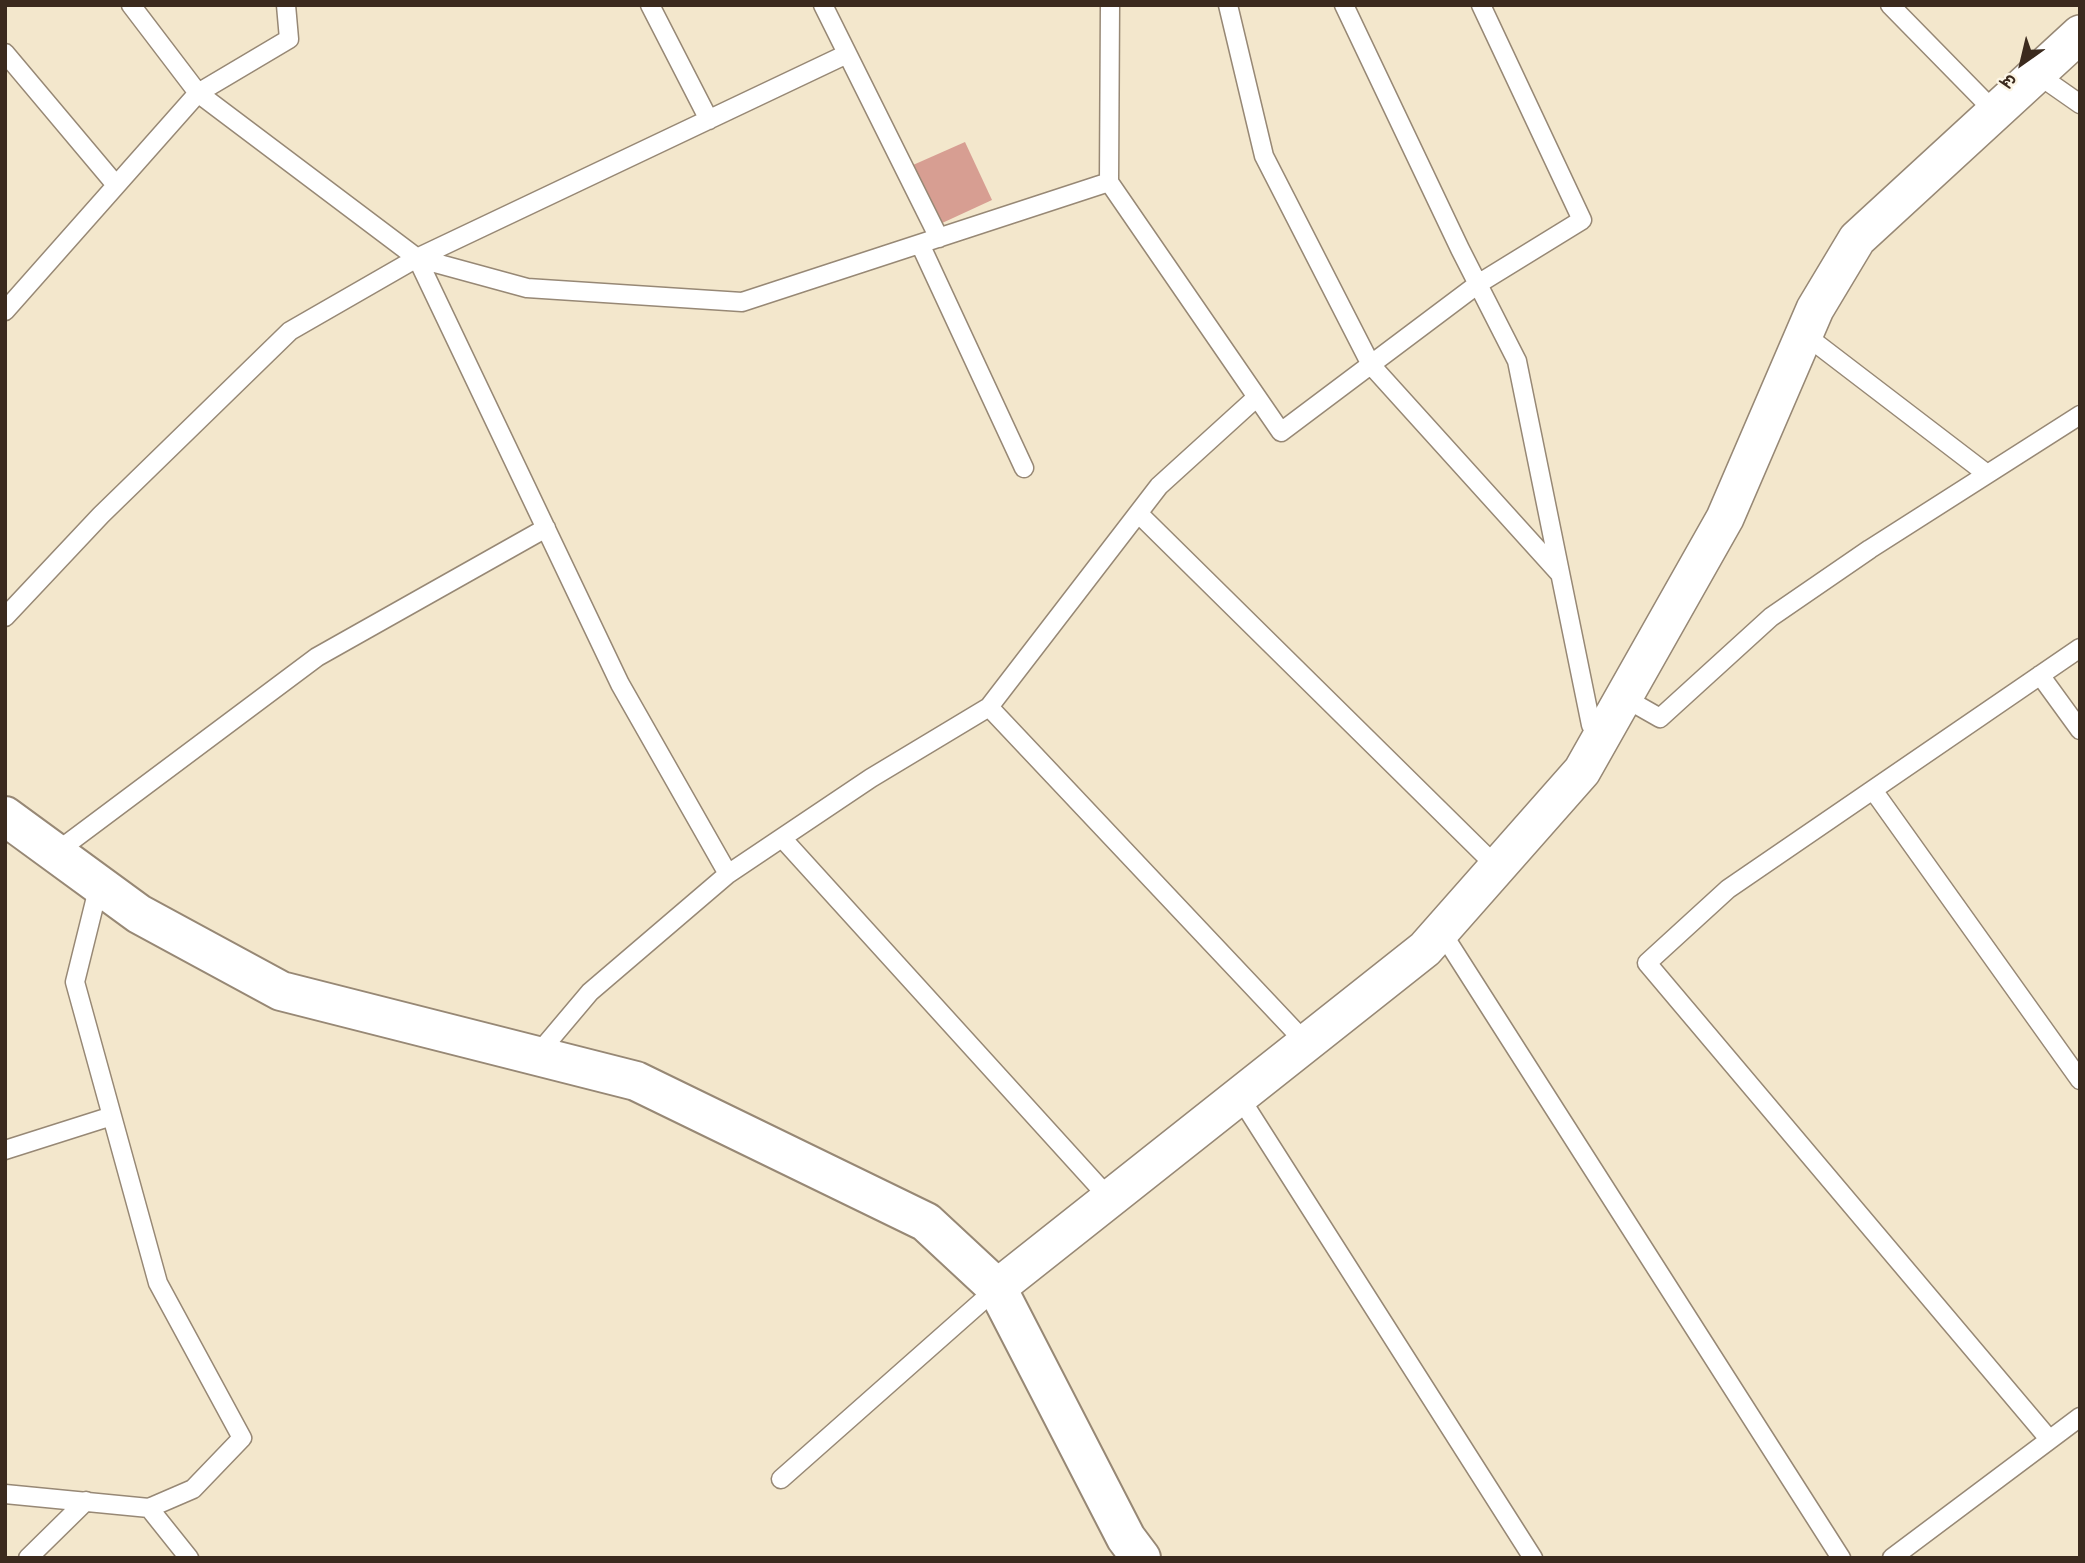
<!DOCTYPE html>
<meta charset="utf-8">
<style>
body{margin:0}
#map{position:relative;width:2085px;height:1563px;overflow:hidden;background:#f3e7cc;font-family:Kalam,"Playpen Sans Deva",sans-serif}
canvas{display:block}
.frame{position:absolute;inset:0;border:7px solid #3b2a1e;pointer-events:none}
.north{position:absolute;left:1987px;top:28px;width:70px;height:70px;-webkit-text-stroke:5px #fcf5e5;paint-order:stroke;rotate:214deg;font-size:19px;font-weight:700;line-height:28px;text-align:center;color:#3b2a1e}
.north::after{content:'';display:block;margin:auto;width:24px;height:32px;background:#3b2a1e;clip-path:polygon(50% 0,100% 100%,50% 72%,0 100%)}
</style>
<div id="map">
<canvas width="2085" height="1563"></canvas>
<div class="frame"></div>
<div class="north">उ</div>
</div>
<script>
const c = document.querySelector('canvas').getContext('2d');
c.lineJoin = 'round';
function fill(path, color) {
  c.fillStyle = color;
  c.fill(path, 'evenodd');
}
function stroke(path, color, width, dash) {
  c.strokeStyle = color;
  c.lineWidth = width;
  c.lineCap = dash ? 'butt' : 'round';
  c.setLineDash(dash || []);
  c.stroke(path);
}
fill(new Path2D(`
 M965,142L992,200L940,224L913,165Z`), '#d79e92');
const service = new Path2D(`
 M131,5L198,93L417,258L527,288L742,302L1109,182
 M650,5L709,120
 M823,5L939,238
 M1110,5L1109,182L1281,432L1478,284L1582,220L1481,5
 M1228,5L1264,156L1371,365L1560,574
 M1344,5L1460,249L1517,361L1591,725L1601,736
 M1890,5L1995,112
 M5,53L116,185
 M2037,74L2080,104
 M920,244L1024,468
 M417,258L620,684L728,874
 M5,311L198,93L289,39L286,5
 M1804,334L1987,474
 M1139,514L1497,867
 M5,617L101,515L290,331L417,258L847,54
 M2040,675L2080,730
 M1623,697L1660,718L1771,617L1870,549L2080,415
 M989,707L1306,1043
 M1873,790L2080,1080
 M782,838L1109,1198
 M55,853L317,657L546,528
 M1441,931L1841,1558
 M536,1056L590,992L728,874L871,778L989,707L1159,486L1257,397
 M1239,1096L1533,1558
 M5,1150L112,1116
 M2049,1439L1647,963L1728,889L2080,648
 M781,1479L997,1288
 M5,1494L149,1508L193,1489L242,1438L158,1283L75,982L99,885
 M149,1508L189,1558
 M28,1558L86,1501
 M1892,1558L2080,1417`);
const minor = new Path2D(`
 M997,1288L1425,949L1582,771L1725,518L1815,309L1857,239L2080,34`);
const tertiary = new Path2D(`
 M5,816L139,914L281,991L636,1081L926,1222L997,1288L1126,1538L1141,1558`);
stroke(service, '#978875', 21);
stroke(minor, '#978875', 40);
stroke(tertiary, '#978875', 42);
stroke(service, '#fff', 18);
stroke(minor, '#fff', 37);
stroke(tertiary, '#fff', 38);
</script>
